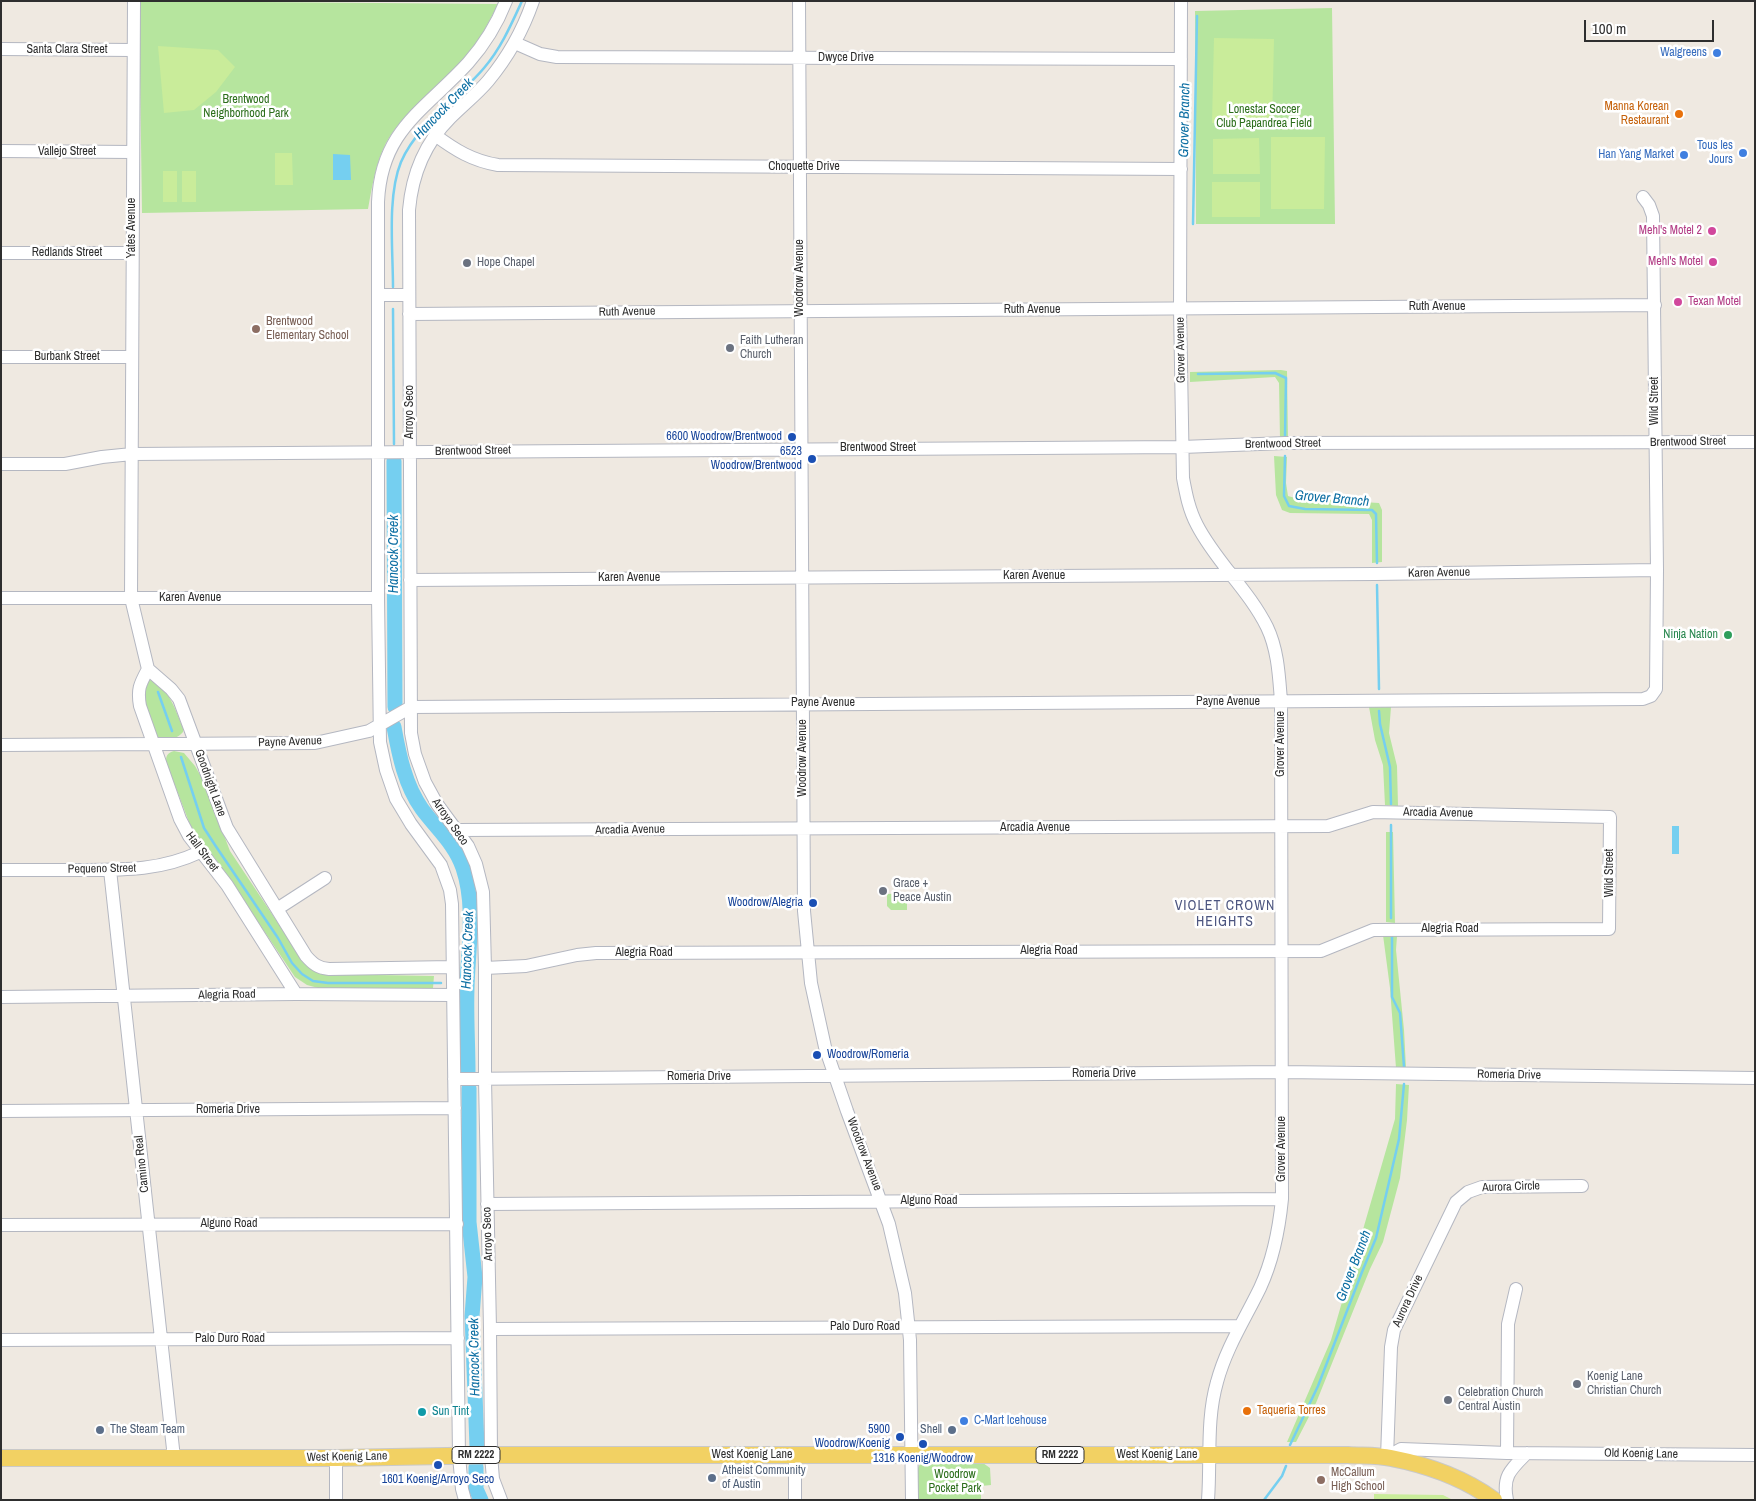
<!DOCTYPE html>
<style>
body{margin:0}
#map{position:relative;width:1756px;height:1501px;overflow:hidden;background:#efe9e1;font-family:"Archivo Narrow",sans-serif}
canvas{display:block}
.frame{position:absolute;inset:0;border:2px solid #2e2e2e;pointer-events:none}
.scale{position:absolute;left:1584px;top:20px;width:130px;height:22px;box-sizing:border-box;border:2px solid #2e2e2e;border-top:0;padding-left:6px;font-size:15px;line-height:18px;white-space:nowrap;color:#2e2e2e;-webkit-text-stroke:4px #fff;paint-order:stroke}
</style>
<div id="map">
<canvas width="1756" height="1501"></canvas>
<div class="frame"></div>
<div class="scale">100 m</div>
</div>
<script>
const c = document.querySelector('canvas').getContext('2d');
c.lineJoin = 'round';
function fill(path, color) {
  c.fillStyle = color;
  c.fill(path, 'evenodd');
}
function stroke(path, color, width, dash) {
  c.strokeStyle = color;
  c.lineWidth = width;
  c.lineCap = dash ? 'butt' : 'round';
  c.setLineDash(dash || []);
  c.stroke(path);
}
function label(font, color, halo, rows, align = 'center') {
  c.font = font + ' "Archivo Narrow",sans-serif';
  c.lineWidth = 5;
  c.setLineDash([]);
  c.textBaseline = 'middle';
  c.strokeStyle = halo;
  c.fillStyle = color;
  for (const [text, x, y, turn = 0] of rows) {
    c.save();
    c.translate(x, y);
    c.rotate((+turn || 0) * Math.PI / 180);
    c.textAlign = isNaN(turn) ? turn : align;
    if (halo) c.strokeText(text, 0, 0);
    c.fillText(text, 0, 0);
    c.restore();
  }
}
fill(new Path2D(`
 M139,1L498,4C487,26 476,47 459,65C434,92 404,111 386,143C376,162 372,187 368,209L142,213Z
 M1332,8L1335,224H1196L1195,11Z
 M1281,370L1287,371L1288,439H1280L1279,383L1275,377L1190,382V372Z
 M1274,456L1287,457L1286,483L1288,496L1295,498L1379,503L1382,510V562L1372,563V520L1369,514L1290,513L1282,510L1276,495Z
 M151,680C170,690 175,709 183,728V732C176,741 166,738 156,738L143,694L147,681Z
 M1369,707H1391L1389,733L1397,766L1398,806L1385,805L1383,765L1375,740Z
 M174,751L184,753L195,766L203,780L230,851L296,950L314,971L321,974L434,976L433,988L322,989L307,985L295,977L217,861L192,830L166,762C166,756 167,753 174,751Z
 M1386,832H1393L1395,923L1386,922Z
 M907,893V910H891L887,906V894Z
 M1383,935L1397,936L1396,950L1404,1030L1406,1068H1396L1390,988Z
 M1396,1084L1409,1085L1407,1120L1400,1178L1383,1242L1370,1269L1316,1403L1296,1442H1287L1331,1340L1395,1119Z
 M924,1463H983L990,1468L991,1485L981,1486V1500H918V1468L920,1464Z`), '#b6e59e');
fill(new Path2D(`
 M1214,38L1274,39L1272,124L1212,123Z
 M158,46L218,50L235,67L216,92L194,110L164,113Z
 M1271,137H1325L1324,209H1271Z
 M1259,138L1260,174H1213V139Z
 M275,153H292L293,185H275Z
 M163,171H177V202H163Z
 M182,171H196V202H182Z
 M1212,182H1260V217H1212Z
 M1374,1494L1443,1495L1453,1500H1374Z`), '#c9ec9a');
fill(new Path2D(`
 M333,154L350,155L351,180H333Z
 M1672,826H1679V854H1672Z`), '#75cff0');
stroke(new Path2D(`
 M1193,224L1197,16
 M393,287C393,250 387,196 401,162C418,123 458,99 484,68C501,48 511,25 522,1
 M393,309L394,444
 M1198,374L1275,373L1286,378L1285,436
 M1285,456L1284,496L1289,506L1305,509L1372,510L1376,514L1377,563
 M1377,585L1379,689
 M158,692L172,731
 M1379,711L1380,724L1390,767L1391,804
 M181,757L204,828L215,845L278,938L292,963L302,974L313,981L328,983H441
 M1391,918V825
 M1392,937V997L1400,1013L1404,1067
 M462,987L467,989
 M1290,1445L1318,1386L1362,1272L1376,1238L1399,1139L1404,1084
 M1264,1500L1282,1476L1286,1466`), '#75cff0', 2.5);
stroke(new Path2D(`
 M394,461L395,707
 M394,727C399,755 405,785 422,809C436,828 455,844 463,868C476,907 468,948 467,988C466,1016 468,1044 468,1072
 M469,1088V1222L475,1277L472,1316L477,1446
 M476,1467V1489L481,1500`), '#75cff0', 15);
const minor = new Path2D(`
 M134,1L131,598L148,669L171,689L179,699L227,828L306,956C313,964 318,968 329,969L452,967
 M799,1L804,911L811,983L825,1047L847,1111L889,1224L905,1293L910,1340L912,1500
 M1181,1L1180,309L1183,478C1186,494 1189,510 1197,525C1216,562 1248,589 1267,627C1278,650 1279,676 1281,701L1282,1199C1279,1230 1273,1260 1260,1288C1245,1319 1226,1348 1217,1382C1206,1420 1211,1460 1208,1500
 M515,43L540,54L557,57L1181,59
 M1,49L133,50
 M435,135C455,150 473,161 498,165L1181,169
 M1,151L133,152
 M1,253H132
 M378,295H409
 M409,314L1655,305
 M1,357H132
 M1,464H65L102,457L132,454L1182,447L1285,443L1755,442
 M410,580L1375,574L1657,570
 M1,598H378
 M148,669C140,684 137,689 140,706L180,819L189,836L227,885L296,994
 M1,745L315,743L369,731L411,707L1643,699L1651,696L1656,689L1657,570L1653,216L1649,205L1643,197
 M458,830L1328,826L1373,812L1610,817L1609,929L1373,930L1321,951L596,953L577,955L526,966L485,968
 M1,870C27,870 53,870 79,870C122,870 160,871 200,852
 M110,870L174,1458
 M277,909L325,878
 M1,997L296,994L452,995
 M454,1079L1282,1072L1755,1078
 M1,1111L455,1108
 M487,1204L1282,1199
 M1,1225L457,1224
 M490,1329L1239,1326
 M1,1340L458,1338
 M1507,1453L1508,1324L1516,1289
 M795,1455V1500
 M1387,1457L1391,1347L1394,1330L1456,1202L1468,1192L1482,1187L1582,1186
 M1387,1457L1401,1449L1507,1453L1755,1455
 M336,1458V1500
 M465,1500L462,1489L459,1456L452,904L450,890L441,865L411,824L396,799L386,770L380,742L378,598V202C381,130 425,110 468,63C484,45 497,24 506,1
 M501,1500L493,1479L491,1455L490,1329L485,1079V968L483,892L476,864L468,846L437,804L425,782L415,754L411,733L409,210C412,175 425,143 450,118C463,105 477,94 488,81C508,57 523,30 533,1
 M1507,1500C1502,1476 1511,1469 1527,1453`);
const major = new Path2D(`
 M1,1458H336L502,1455H1348C1362,1456 1377,1455 1391,1458C1427,1465 1464,1478 1494,1500`);
stroke(minor, '#b4b7c1', 14);
stroke(major, '#c9c9c9', 18);
stroke(minor, '#fff', 12);
stroke(major, '#f2d163', 16);
for (const [x, y, r, color] of [
 [1717,53,5,"#3f7fe0"],
 [1679,114,5,"#e8710a"],
 [1743,153,5,"#3f7fe0"],
 [1684,155,5,"#3f7fe0"],
 [1712,231,5,"#d1479c"],
 [1713,262,5,"#d1479c"],
 [467,263,5,"#6b7280"],
 [1678,302,5,"#d1479c"],
 [256,329,5,"#8d6e63"],
 [730,348,5,"#6b7280"],
 [792,437,5,"#1a4fb4"],
 [812,459,5,"#1a4fb4"],
 [1728,635,5,"#2e9e5b"],
 [883,891,5,"#6b7280"],
 [813,903,5,"#1a4fb4"],
 [817,1055,5,"#1a4fb4"],
 [1577,1384,5,"#6b7280"],
 [1448,1400,5,"#6b7280"],
 [1247,1411,5,"#e8710a"],
 [422,1412,5,"#0f9aa8"],
 [964,1421,5,"#3f7fe0"],
 [100,1430,5,"#5c6f8a"],
 [952,1430,5,"#5c6f8a"],
 [900,1437,5,"#1a4fb4"],
 [923,1444,5,"#1a4fb4"],
 [438,1465,5,"#1a4fb4"],
 [712,1478,5,"#5c6f8a"],
 [1321,1480,5,"#8d6e63"]
]) {
  const dot = new Path2D();
  dot.arc(x, y, r, 0, 2 * Math.PI);
  c.fillStyle = color;
  c.fill(dot);
  stroke(dot, '#fff', 2);
}
for (const [x, y, w] of [
 [476,1455,48],
 [1060,1455,48]
]) {
  const box = new Path2D();
  box.roundRect(x - w / 2, y - 8.5, w, 17, 4);
  c.fillStyle = '#fff';
  c.fill(box);
  stroke(box, '#2e2e2e', 1);
}
label('bold 11px', '#2e2e2e', null, [
 ["RM 2222",476,1455],
 ["RM 2222",1060,1455]
]);
label('12px', '#2e2e2e', '#fff', [
 ["Santa Clara Street",67,50],
 ["Dwyce Drive",846,58],
 ["Vallejo Street",67,152],
 ["Choquette Drive",804,167],
 ["Yates Avenue",132,228,-90],
 ["Redlands Street",67,253],
 ["Woodrow Avenue",800,278,-90],
 ["Ruth Avenue",1437,307],
 ["Ruth Avenue",1032,310],
 ["Ruth Avenue",627,312,-1],
 ["Grover Avenue",1181,350,-91],
 ["Burbank Street",67,357],
 ["Wild Street",1655,401,-90],
 ["Arroyo Seco",410,412,-90],
 ["Brentwood Street",1688,442,-1],
 ["Brentwood Street",1283,444,-1],
 ["Brentwood Street",878,448],
 ["Brentwood Street",473,451,-1],
 ["Karen Avenue",1439,573,-1],
 ["Karen Avenue",1034,576],
 ["Karen Avenue",629,578],
 ["Karen Avenue",190,598],
 ["Payne Avenue",1228,702],
 ["Payne Avenue",823,703],
 ["Payne Avenue",290,742,-2],
 ["Grover Avenue",1281,744,-90],
 ["Woodrow Avenue",803,758,-90],
 ["Goodnight Lane",210,783,70],
 ["Arcadia Avenue",1438,813,1],
 ["Arroyo Seco",450,822,55],
 ["Arcadia Avenue",1035,828],
 ["Arcadia Avenue",630,830,-1],
 ["Hall Street",202,852,53],
 ["Pequeno Street",102,869,-1],
 ["Wild Street",1610,873,-90],
 ["Alegria Road",1450,929],
 ["Alegria Road",1049,951],
 ["Alegria Road",644,953],
 ["Alegria Road",227,995,-1],
 ["Romeria Drive",1104,1074],
 ["Romeria Drive",1509,1075,1],
 ["Romeria Drive",699,1077],
 ["Romeria Drive",228,1110],
 ["Grover Avenue",1282,1149,-90],
 ["Woodrow Avenue",864,1154,69],
 ["Camino Real",142,1164,-96],
 ["Aurora Circle",1511,1187,-2],
 ["Alguno Road",929,1201],
 ["Alguno Road",229,1224],
 ["Arroyo Seco",488,1234,-92],
 ["Aurora Drive",1408,1301,-65],
 ["Palo Duro Road",865,1327],
 ["Palo Duro Road",230,1339],
 ["Old Koenig Lane",1641,1454,1],
 ["West Koenig Lane",752,1455],
 ["West Koenig Lane",1157,1455],
 ["West Koenig Lane",347,1457,-1]
]);
label('12px', '#366cbe', '#fff', [
 ["Walgreens",1707,53],
 ["Tous les",1733,146],
 ["Jours",1733,160],
 ["Han Yang Market",1674,155],
 ["C-Mart Icehouse",974,1421,"left"]
], 'right');
label('12px', '#2c6e1b', '#fff', [
 ["Brentwood",246,100],
 ["Neighborhood Park",246,114],
 ["Lonestar Soccer",1264,110],
 ["Club Papandrea Field",1264,124],
 ["Woodrow",955,1475],
 ["Pocket Park",955,1489]
]);
label('12px', '#c56008', '#fff', [
 ["Manna Korean",1669,107],
 ["Restaurant",1669,121],
 ["Taqueria Torres",1257,1411,"left"]
], 'right');
label('12px', '#b23c85', '#fff', [
 ["Mehl's Motel 2",1702,231],
 ["Mehl's Motel",1703,262],
 ["Texan Motel",1688,302,"left"]
], 'right');
label('12px', '#5b616d', '#fff', [
 ["Hope Chapel",477,263],
 ["Faith Lutheran",740,341],
 ["Church",740,355],
 ["Grace +",893,884],
 ["Peace Austin",893,898],
 ["Koenig Lane",1587,1377],
 ["Christian Church",1587,1391],
 ["Celebration Church",1458,1393],
 ["Central Austin",1458,1407]
], 'left');
label('12px', '#785e54', '#fff', [
 ["Brentwood",266,322],
 ["Elementary School",266,336],
 ["McCallum",1331,1473],
 ["High School",1331,1487]
], 'left');
label('12px', '#164399', '#fff', [
 ["6600 Woodrow/Brentwood",782,437],
 ["6523",802,452],
 ["Woodrow/Brentwood",802,466],
 ["Woodrow/Alegria",803,903],
 ["Woodrow/Romeria",827,1055,"left"],
 ["5900",890,1430],
 ["Woodrow/Koenig",890,1444],
 ["1316 Koenig/Woodrow",923,1459,"center"],
 ["1601 Koenig/Arroyo Seco",438,1480,"center"]
], 'right');
label('12px', '#27864d', '#fff', [
 ["Ninja Nation",1718,635]
], 'right');
label('12px', '#0d838f', '#fff', [
 ["Sun Tint",432,1412]
], 'left');
label('12px', '#4e5e75', '#fff', [
 ["The Steam Team",110,1430],
 ["Shell",942,1430,"right"],
 ["Atheist Community",722,1471],
 ["of Austin",722,1485]
], 'left');
label('italic 14px', '#0d6fa3', '#fff', [
 ["Hancock Creek",444,109,-46],
 ["Grover Branch",1185,120,-89],
 ["Grover Branch",1332,499,5],
 ["Hancock Creek",394,554,-90],
 ["Hancock Creek",468,950,-88],
 ["Grover Branch",1354,1266,-69],
 ["Hancock Creek",475,1357,-91]
]);
c.letterSpacing = '1px';
label('14px', '#4d5680', '#fff', [
 ["VIOLET CROWN",1225,906],
 ["HEIGHTS",1225,922]
]);
c.letterSpacing = '0px';
</script>
